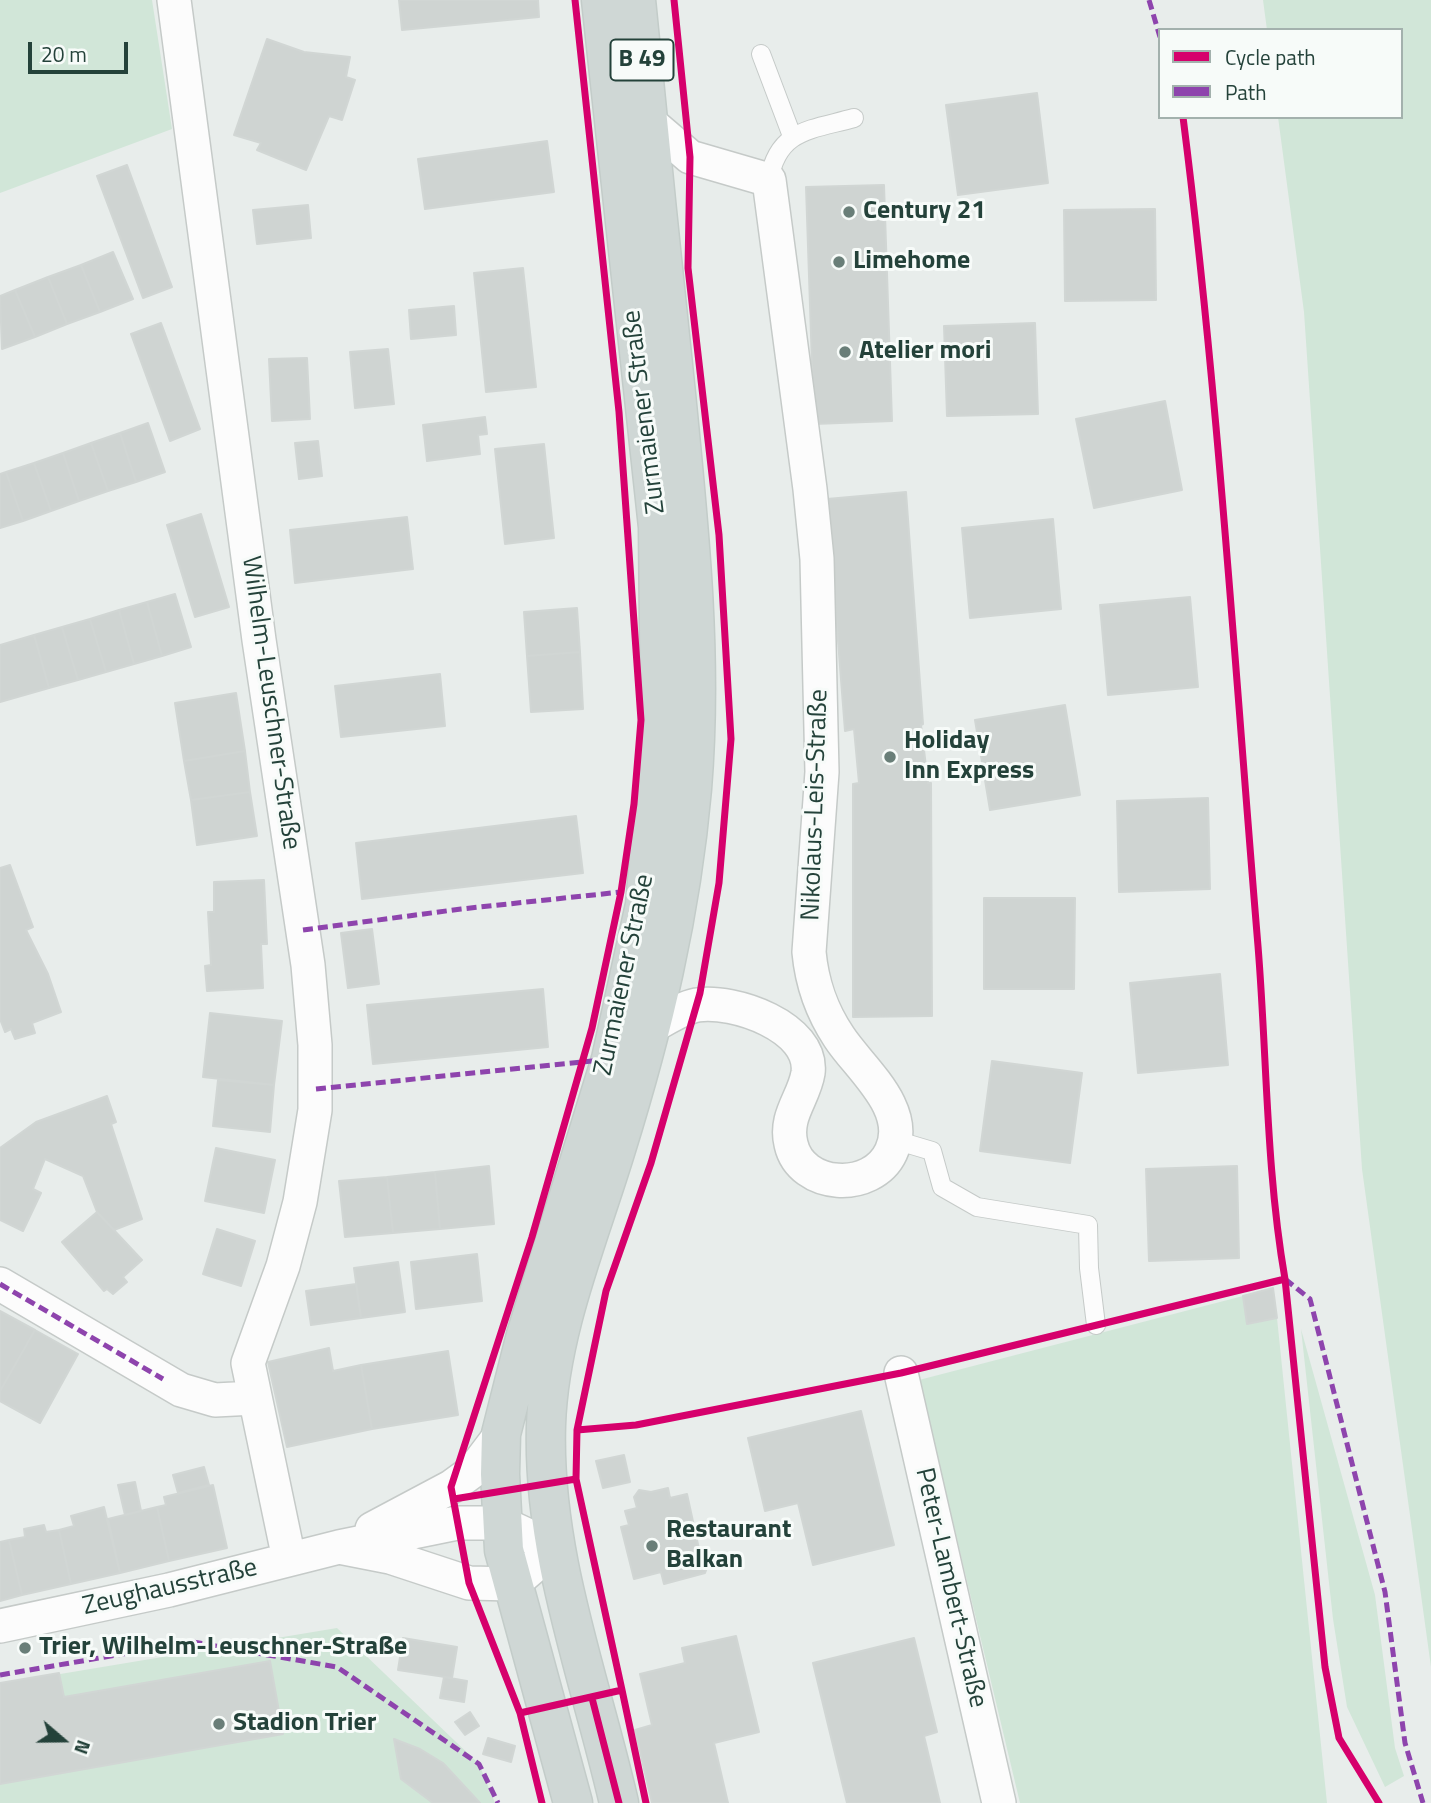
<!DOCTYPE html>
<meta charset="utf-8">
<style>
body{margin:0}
#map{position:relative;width:1431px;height:1803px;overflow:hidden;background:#e8edeb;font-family:"Titillium Web",sans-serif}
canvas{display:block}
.legend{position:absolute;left:1158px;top:28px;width:245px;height:91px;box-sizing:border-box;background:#f7fbf9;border:2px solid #a3b1ad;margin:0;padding:9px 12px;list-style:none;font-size:21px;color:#24423a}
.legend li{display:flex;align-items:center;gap:14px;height:35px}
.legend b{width:35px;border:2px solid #a3b1ad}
.north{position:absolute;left:28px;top:1705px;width:70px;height:70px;-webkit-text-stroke:5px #f7fbf9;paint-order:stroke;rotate:110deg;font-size:19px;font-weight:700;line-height:28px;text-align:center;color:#24423a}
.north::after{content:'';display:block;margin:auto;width:24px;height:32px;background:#24423a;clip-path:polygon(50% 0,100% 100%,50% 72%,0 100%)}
.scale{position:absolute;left:28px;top:42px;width:100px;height:32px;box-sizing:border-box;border:4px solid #24423a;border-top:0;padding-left:9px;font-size:21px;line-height:24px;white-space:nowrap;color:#24423a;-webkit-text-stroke:5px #f7fbf9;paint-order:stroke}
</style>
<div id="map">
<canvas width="1431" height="1803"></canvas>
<ul class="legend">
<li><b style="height:9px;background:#d6006c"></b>Cycle path</li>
<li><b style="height:9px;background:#8e44ad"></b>Path</li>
</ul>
<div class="north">N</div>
<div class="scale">20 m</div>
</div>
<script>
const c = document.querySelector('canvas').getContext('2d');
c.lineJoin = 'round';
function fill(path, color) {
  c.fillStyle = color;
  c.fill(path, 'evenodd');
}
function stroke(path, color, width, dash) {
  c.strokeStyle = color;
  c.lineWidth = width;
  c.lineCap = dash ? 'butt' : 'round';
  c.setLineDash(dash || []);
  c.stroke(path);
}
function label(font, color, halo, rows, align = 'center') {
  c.font = font + ' "Titillium Web",sans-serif';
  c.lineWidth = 6;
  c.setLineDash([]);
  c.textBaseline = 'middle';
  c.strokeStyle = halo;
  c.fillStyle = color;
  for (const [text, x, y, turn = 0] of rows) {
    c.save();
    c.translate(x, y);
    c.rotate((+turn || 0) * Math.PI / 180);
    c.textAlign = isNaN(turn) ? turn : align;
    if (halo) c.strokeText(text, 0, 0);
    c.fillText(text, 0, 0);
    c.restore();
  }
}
fill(new Path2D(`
 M0,0H152L172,129L0,193Z
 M1263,0H1431V1667L1362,1169L1304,312L1278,117H1401V30H1267Z
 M1243,1296L1247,1324L1277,1318L1327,1803H1020L919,1380Z
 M1301,1329L1375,1595L1395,1748L1404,1776L1385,1787L1347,1707L1333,1619Z
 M337,1628L479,1764L495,1803H0V1684Z`), '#d1e6d8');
const building = new Path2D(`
 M399,0H538L539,17L402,30Z
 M267,39L304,52L350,57L346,77L355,80L342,120L329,116L306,170L257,150L261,143L234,135Z
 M1037,93L1048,183L958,195L946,105Z
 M547,141L554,192L425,209L418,159Z
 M127,165L172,287L143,298L97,176Z
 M884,185L892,421L814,424L806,187Z
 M308,205L311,238L257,244L253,210Z
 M1155,209L1156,300L1065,301L1064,210Z
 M113,252L133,299L100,312L81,265Z
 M81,265L100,312L67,324L48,277Z
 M523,268L536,387L486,392L474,273Z
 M48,277L67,324L35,337L15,290Z
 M15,290L35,337L2,349L0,296Z
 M454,306L456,335L411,339L409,310Z
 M161,323L200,429L170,441L131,334Z
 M1035,323L1038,414L947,416L944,326Z
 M388,349L394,404L355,408L350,352Z
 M307,358L310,419L272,421L269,359Z
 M1165,401L1182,490L1094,508L1076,419Z
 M485,417L487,434L478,435L480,454L427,461L423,425Z
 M148,423L165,472L136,482L120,433Z
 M120,433L136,482L108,491L91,443Z
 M318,441L322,476L299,479L295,443Z
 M91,443L108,491L79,501L63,453Z
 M544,444L554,538L505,544L495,449Z
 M63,453L79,501L51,511L34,463Z
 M34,463L51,511L23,521L6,472Z
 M6,472L23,521L0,528V474Z
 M906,492L923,724L921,725L928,783H931L932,1016L853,1017V784L859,783L854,729L845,731L827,499Z
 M201,514L229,607L195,617L167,525Z
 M407,517L413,569L295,583L290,530Z
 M1053,519L1061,609L970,618L962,528Z
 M175,594L191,647L162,656L147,602Z
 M1190,597L1198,687L1108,695L1100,605Z
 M147,602L162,656L134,664L119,610Z
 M577,608L580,652L527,656L524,612Z
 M119,610L134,664L106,672L90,619Z
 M90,619L106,672L78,680L62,627Z
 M62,627L78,680L49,688L34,635Z
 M34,635L49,688L0,702V645Z
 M580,652L583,709L531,712L527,656Z
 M440,674L445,726L341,737L335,686Z
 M236,693L245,751L184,761L175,703Z
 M1065,705L1080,795L990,810L975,720Z
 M245,751L250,792L191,800L184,761Z
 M250,792L257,836L197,845L191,800Z
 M1208,798L1210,889L1119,892L1117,801Z
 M576,816L583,873L362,899L356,843Z
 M10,865L33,927L26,930L48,974L61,1012L32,1023L35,1033L15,1039L11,1029L5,1032L0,1019V868Z
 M264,880L267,944H261L263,988L207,991L205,966L211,965L208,912H214V882Z
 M984,898H1075L1074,989H984Z
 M372,929L379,984L348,988L341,933Z
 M1220,974L1228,1065L1138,1073L1130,983Z
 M543,989L548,1047L373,1064L367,1005Z
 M210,1013L282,1021L274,1085L203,1077Z
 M992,1061L1082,1073L1070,1163L980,1151Z
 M218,1080L274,1085L270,1132L213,1126Z
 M107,1096L116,1122L111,1124L142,1219L114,1230L97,1212L83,1176L45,1159L33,1189L41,1193L23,1231L0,1220V1148L36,1122Z
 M216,1148L275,1160L264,1213L205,1201Z
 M489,1166L494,1224L440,1229L435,1172Z
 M1237,1166L1239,1258L1149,1261L1146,1169Z
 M435,1172L440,1229L393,1233L387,1177Z
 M387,1177L393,1233L345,1237L339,1181Z
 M97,1212L142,1260L123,1277L127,1282L113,1294L107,1289L104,1291L62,1242Z
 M217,1229L255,1241L241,1286L203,1274Z
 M477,1254L482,1301L416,1309L411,1262Z
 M398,1262L405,1312L361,1318L354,1268Z
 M356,1284L361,1318L311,1325L306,1291Z
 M1273,1288L1277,1318L1247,1324L1243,1296Z
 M0,1311L35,1330L0,1391Z
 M35,1330L78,1354L40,1423L0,1401V1391Z
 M329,1348L333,1371L361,1365L372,1429L287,1447L268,1362Z
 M448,1351L458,1415L372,1429L361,1365Z
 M861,1411L894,1545L813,1565L798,1503L765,1511L748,1438Z
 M624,1455L630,1482L603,1488L596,1461Z
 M204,1467L209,1485L178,1493L173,1475Z
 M135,1482L141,1511L125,1515L118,1485Z
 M213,1485L227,1548L169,1561L157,1507L166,1505L164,1497Z
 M668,1488L670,1498L687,1494L699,1549L705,1553L708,1565L705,1573L664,1584L661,1572L634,1579L621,1527L629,1525L625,1511L637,1508L634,1497L639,1490L651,1492Z
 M104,1507L120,1573L71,1584L59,1530L74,1526L71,1516Z
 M157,1507L169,1561L120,1573L108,1519Z
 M44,1525L46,1532L59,1530L71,1584L22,1595L9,1540L25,1537L24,1529Z
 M9,1540L22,1595L0,1601V1542Z
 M736,1636L759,1732L714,1743L728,1803H652L635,1730L652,1725L640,1674L685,1663L682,1648Z
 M403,1638L457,1647L452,1678L398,1670Z
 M914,1638L937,1732L924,1736L940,1803H847L813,1663Z
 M270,1661L283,1734L0,1784V1683L59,1673L64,1697Z
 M444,1677L467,1681L464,1702L440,1698Z
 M470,1712L479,1726L465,1735L455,1722Z
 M488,1738L515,1746L511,1762L483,1754Z
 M394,1739L420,1749L443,1763L480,1803H433L401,1779Z`);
fill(building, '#cfd4d2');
stroke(building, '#d1d6d4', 2);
const lane = new Path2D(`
 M761,54L792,136
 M769,180C778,129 811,130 854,118
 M895,1140L932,1151L942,1187L977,1207L1088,1225L1089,1268L1096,1325`);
const street = new Path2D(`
 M174,0L259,640L308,965L315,1045V1110L300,1202L283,1266L248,1363L289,1559
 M648,121L690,157L769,180L810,489L817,559L822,772L809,952C812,984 821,1010 839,1037C859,1068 912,1109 891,1152C872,1193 801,1189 791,1144C784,1116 804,1098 808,1073C814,1027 733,999 697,1005C682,1008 667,1018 654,1025
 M0,1284L181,1390L215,1400L254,1398
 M901,1373L999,1803
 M372,1529L451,1487L473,1471L501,1434
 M0,1626L169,1590L339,1547L457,1523H501L555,1548L513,1584L469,1583L390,1557L339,1547`);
const primary = new Path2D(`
 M573,1803L504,1550L500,1474L501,1434L526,1335L611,1059L645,905L660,729L658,527L601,0
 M619,1803C590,1677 542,1555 546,1425C549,1331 589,1238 616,1149C653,1030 681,914 692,789C703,657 689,525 676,394C662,263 649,131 636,0`);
stroke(lane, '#c5cac8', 20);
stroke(street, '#c5cac8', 36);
stroke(primary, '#c3ccc9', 41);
stroke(lane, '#fcfcfc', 18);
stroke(street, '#fcfcfc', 33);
stroke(primary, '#cfd7d5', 38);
stroke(new Path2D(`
 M1149,0L1160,37
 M303,930L461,909L621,892
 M316,1089L611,1059
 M1285,1279L1310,1299L1385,1592L1405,1743L1423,1803
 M0,1284L163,1379
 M0,1675L193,1642L337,1667L479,1764L498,1803`), '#8e44ad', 5, [10, 5]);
stroke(new Path2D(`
 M575,0L619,412L641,720L634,804L621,892L592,1028L532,1237L451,1487L469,1583L520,1713L622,1690L576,1479
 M1183,117C1218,392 1235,670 1258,946C1267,1057 1266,1170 1285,1279L1325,1667L1339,1738L1379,1803
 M577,1430L606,1291L651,1163L700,993L719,883L731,739L719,535L688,268L690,157L674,0
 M454,1499L576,1479L577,1430L636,1425L901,1373L1285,1279
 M622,1690L646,1803
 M592,1698L619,1803
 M520,1713L542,1803`), '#d6006c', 7);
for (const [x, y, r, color] of [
 [849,212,7,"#697e78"],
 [839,262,7,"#697e78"],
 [845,352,7,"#697e78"],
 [890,757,7,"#697e78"],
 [652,1546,7,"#697e78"],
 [25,1648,7,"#697e78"],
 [219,1724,7,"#697e78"]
]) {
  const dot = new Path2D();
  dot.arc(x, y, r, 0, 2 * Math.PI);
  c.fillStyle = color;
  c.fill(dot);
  stroke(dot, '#f7fbf9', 2.5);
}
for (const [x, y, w] of [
 [642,60,63]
]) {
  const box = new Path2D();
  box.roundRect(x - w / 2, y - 20.5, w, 41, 5);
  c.fillStyle = '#f7fbf9';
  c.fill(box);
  stroke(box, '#24423a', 2);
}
label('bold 24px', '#24423a', null, [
 ["B 49",642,60]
]);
label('bold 26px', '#24423a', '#f7fbf9', [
 ["Century 21",863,212],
 ["Limehome",853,262],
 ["Atelier mori",859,352],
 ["Holiday",904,742],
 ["Inn Express",904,772],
 ["Restaurant",666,1531],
 ["Balkan",666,1561],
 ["Trier, Wilhelm-Leuschner-Straße",39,1648],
 ["Stadion Trier",233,1724]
], 'left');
label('26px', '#24423a', '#f7fbf9', [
 ["Zurmaiener Straße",645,412,-97],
 ["Wilhelm-Leuschner-Straße",270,703,82],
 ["Nikolaus-Leis-Straße",816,805,-88],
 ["Zurmaiener Straße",625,975,-78],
 ["Zeughausstraße",170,1588,-13],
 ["Peter-Lambert-Straße",950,1588,77]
]);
</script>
